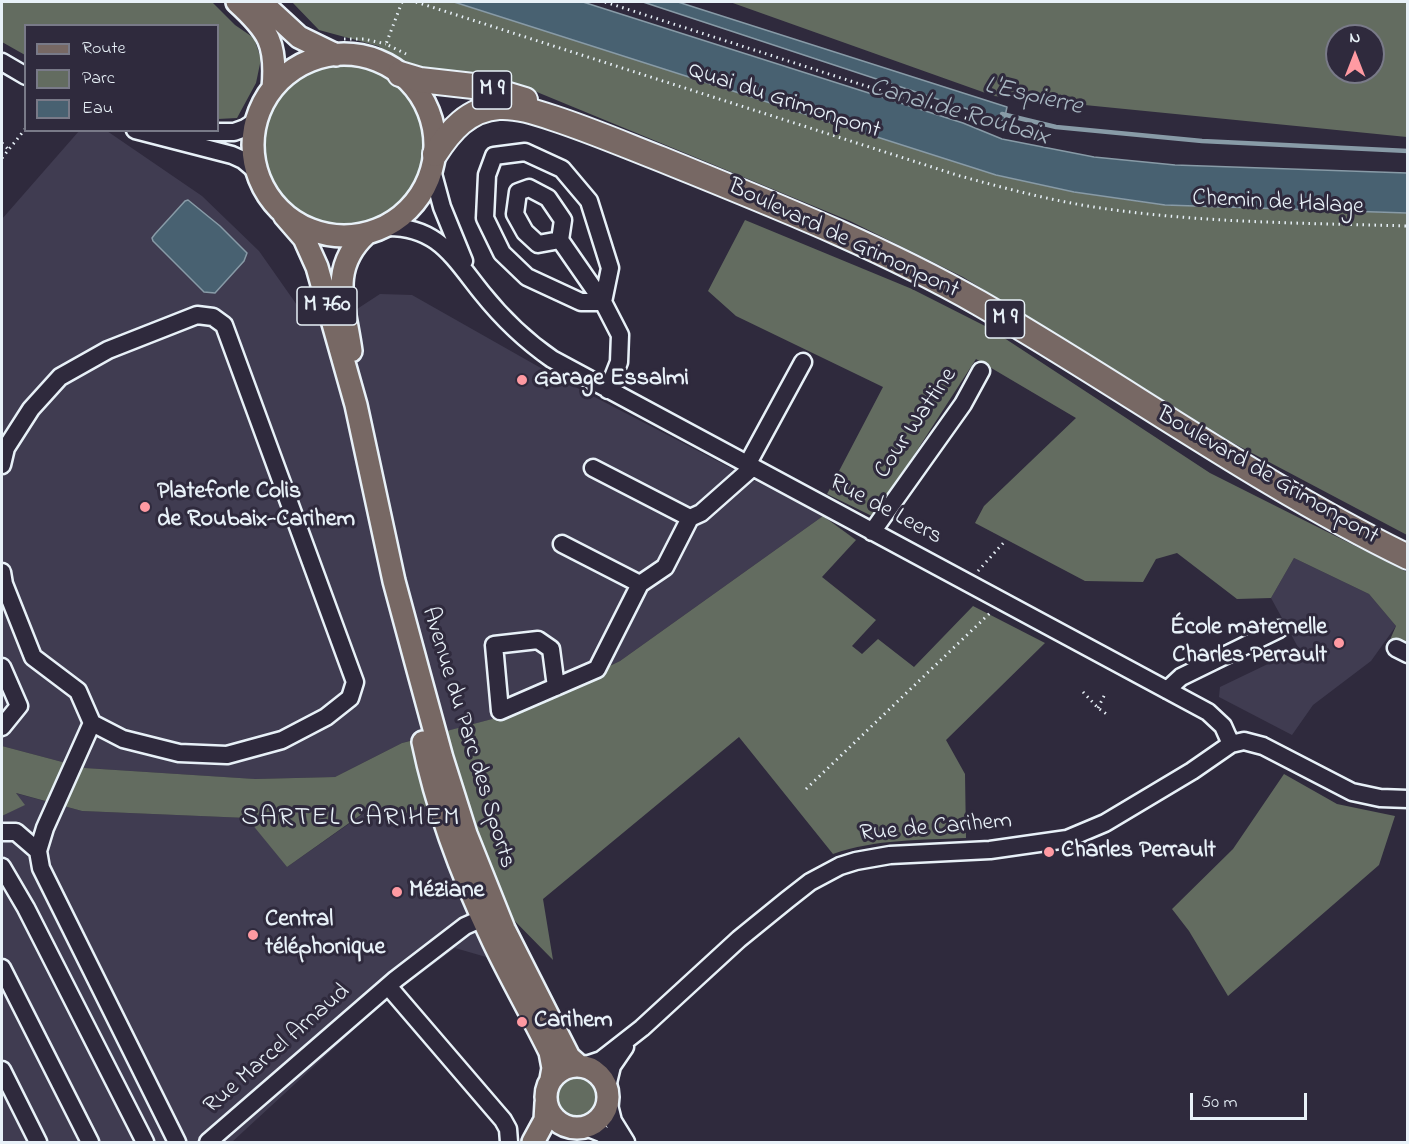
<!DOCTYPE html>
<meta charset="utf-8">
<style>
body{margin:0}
#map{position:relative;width:1409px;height:1144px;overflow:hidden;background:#2f2a3d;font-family:"Indie Flower",sans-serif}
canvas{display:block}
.frame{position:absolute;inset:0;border:3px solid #e8f1f8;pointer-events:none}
.legend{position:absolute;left:24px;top:24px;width:195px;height:108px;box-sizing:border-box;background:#2f2a3d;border:2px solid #797a88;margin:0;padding:8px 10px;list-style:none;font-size:18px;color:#e8f1f8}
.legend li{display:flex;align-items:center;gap:12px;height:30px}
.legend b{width:30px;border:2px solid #797a88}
.north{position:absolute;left:1325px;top:24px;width:60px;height:60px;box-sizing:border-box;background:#2f2a3d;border:2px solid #797a88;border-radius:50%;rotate:0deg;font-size:16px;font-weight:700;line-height:24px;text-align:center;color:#e8f1f8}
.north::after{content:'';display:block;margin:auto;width:21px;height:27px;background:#ff9aa2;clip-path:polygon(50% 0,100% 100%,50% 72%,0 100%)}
.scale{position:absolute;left:1190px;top:1093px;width:117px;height:27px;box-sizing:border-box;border:3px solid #e8f1f8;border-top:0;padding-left:8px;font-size:18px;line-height:21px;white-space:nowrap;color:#e8f1f8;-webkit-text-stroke:4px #2f2a3d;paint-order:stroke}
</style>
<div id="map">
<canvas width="1409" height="1144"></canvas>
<div class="frame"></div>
<ul class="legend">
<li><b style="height:8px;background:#776864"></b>Route</li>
<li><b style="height:16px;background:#636c60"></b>Parc</li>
<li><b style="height:16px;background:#486171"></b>Eau</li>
</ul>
<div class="north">N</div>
<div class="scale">50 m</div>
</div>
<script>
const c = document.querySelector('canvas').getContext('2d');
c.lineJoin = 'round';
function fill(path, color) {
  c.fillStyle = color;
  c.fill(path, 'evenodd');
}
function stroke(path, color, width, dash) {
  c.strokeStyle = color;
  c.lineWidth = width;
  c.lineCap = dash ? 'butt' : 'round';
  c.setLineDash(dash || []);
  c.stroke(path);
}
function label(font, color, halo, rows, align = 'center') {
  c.font = font + ' "Indie Flower",sans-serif';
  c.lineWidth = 6;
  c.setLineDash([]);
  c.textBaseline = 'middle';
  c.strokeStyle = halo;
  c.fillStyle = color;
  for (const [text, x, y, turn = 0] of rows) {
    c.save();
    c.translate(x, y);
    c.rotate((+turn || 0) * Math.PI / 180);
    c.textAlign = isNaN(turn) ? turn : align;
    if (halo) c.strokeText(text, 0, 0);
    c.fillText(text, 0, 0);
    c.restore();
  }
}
fill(new Path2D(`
 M79,131H107L202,196L259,251L311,325L357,309L380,294L412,295L562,380L823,516L620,661L511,714L402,743L335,777L254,779L85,768L2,746V219Z
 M1294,558L1369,594L1396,626L1371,661L1313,705L1292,735L1219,697L1220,687L1299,649L1271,598Z
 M15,793L82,811L248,818L287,867L370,809L395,817L430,805L493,959L455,948L387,999L232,1142H2V816L24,805Z`), '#403c51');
fill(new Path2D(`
 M2,2H212L235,25L254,38L261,59L256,83L237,118L218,119V26H26L25,55L2,42Z
 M292,2H454L996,175L1074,192L1165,205L1407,213V535L1233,443L963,277L850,221L532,90L489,82L431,75L378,46L319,30Z
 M730,2H1407V137L994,96ZM1337,36H1373V72H1337Z
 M263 145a81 81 0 1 1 162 0a81 81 0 1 1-162 0Z
 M745,220L912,289L989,328L1210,473L1407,572V661L1386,649L1396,626L1369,594L1294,558L1271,598L1237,599L1177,553L1156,559L1143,582L1085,581L975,523L984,506L1076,418L976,359L874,517L827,494L883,387L736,316L708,291Z
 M823,516L856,540L822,577L876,620L852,646L862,654L878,639L914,667L973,606L1045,643L946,740L965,774L966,838C921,840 876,839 833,854L739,737L543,899L553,960L502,908L439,733L511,714L620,661Z
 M414,740L430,805L395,817L369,809L287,867L247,818L82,811L16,793L25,805L2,816V746L85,768L255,779L335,777L402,743Z
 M1284,774L1337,804L1395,816L1379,865L1228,996L1189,931L1172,909L1233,849Z
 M557 1096a20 20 0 1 1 40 0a20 20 0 1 1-40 0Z`), '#636c60');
const water = new Path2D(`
 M454,2H583L963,123L1002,139L1094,157L1175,165L1407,173V213L1165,205L1074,192L996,175Z
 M643,2H678L1007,107L1004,121Z
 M188,200L220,226L247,253L244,261L215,293L204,292L153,241L152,238L155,234L185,201Z`);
fill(water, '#486171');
stroke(water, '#889ba7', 1.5);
stroke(new Path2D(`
 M1002,114L1056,127L1202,141L1408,151`), '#889ba7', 4.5);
const minor = new Path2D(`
 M2,62L26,76
 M135,130L232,155L243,160L256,171
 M165,132H234L245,128L256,121
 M525,152L562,169L589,201L610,268L603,302H581L527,277L502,253L485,218L487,175L494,156Z
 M432,170L442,207L464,261
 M384,227C437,225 453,257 482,293C502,318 526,341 552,359L1208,712L1223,726L1231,744
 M560,240L538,244L525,232L515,214L518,192L529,188L548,198L563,220L560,240L603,302L620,335L619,362L608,390
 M2,465L6,448L31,409L60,377L108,350L197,315L213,317L224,325L355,682L350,698L326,717L282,740L227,755L179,753L123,739L92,723L78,691L33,657L4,584L2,572
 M747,465L803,362
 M593,468L690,518
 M872,532L963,404L981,371
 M562,544L640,584L665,567L690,518L701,513L753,467
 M1396,648L1408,654
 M2,667L19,706L2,727
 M556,687L551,649L538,640L494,645L500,711L597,669L640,584
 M1167,690L1181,677L1279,629
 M92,723L45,828L38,851L41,868L177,1142
 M2,832H16L38,851
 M2,867L26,908L145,1142
 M2,968L90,1142
 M388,986L503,1120L508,1129L509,1142
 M583,1066L601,1060L642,1028L739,939L787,900L810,882L840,866L856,861L890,855L990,850L1067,839L1105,823L1192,771L1231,744L1244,741L1263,746L1352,792L1380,798L1408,799
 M2,1070L38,1142
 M607,1087L612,1066L625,1047
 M608,1101L613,1121L626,1142
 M586,1127L601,1133L614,1142
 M208,1142L396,979L465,926L492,914`);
const major = new Path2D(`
 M237,2C269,31 277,44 273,88
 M261,2L299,37L336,55
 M253 145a91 91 0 1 1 182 0a91 91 0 1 1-182 0Z
 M284,215L304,238L317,267L356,405L394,581L418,670L442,758L466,834L504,929L569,1057L578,1065
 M351,351C345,306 328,269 366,234
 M423,742C437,810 463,878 493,941C511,979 532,1015 550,1052L553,1068L551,1079
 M546 1097a31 31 0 1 1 62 0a31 31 0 1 1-62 0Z
 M533,1142L545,1120L546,1103`);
const highway = new Path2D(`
 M400,74L420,80L482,87L525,100
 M435,154C450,131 468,109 499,107C517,106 535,112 553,118C590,130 625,145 661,159C769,203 877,245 979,303C1123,386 1258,484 1408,557`);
stroke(minor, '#e8f1f8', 21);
stroke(major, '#e8f1f8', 26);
stroke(highway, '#e8f1f8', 28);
stroke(new Path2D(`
 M402,2L386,44L406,54
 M416,2L960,176C1004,188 1049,200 1094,207C1197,223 1303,223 1408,226
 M605,2L981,123
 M344,39H364L386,44
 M2,143L8,149
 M2,158L26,128
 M978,571L1006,540
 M1083,692L1098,708L1108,715
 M1098,708L1105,694
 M806,789L990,613`), '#e8f1f8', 3, [1.5, 4.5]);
stroke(minor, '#2f2a3d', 16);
stroke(major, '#776864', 21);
stroke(highway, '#776864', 24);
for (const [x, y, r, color] of [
 [522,380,6,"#ff9aa2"],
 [145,507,6,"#ff9aa2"],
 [1339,643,6,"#ff9aa2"],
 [1049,852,6,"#ff9aa2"],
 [397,892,6,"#ff9aa2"],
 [253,935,6,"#ff9aa2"],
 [522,1022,6,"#ff9aa2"]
]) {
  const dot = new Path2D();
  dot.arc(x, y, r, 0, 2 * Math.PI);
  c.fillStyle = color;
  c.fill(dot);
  stroke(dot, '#2f2a3d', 2);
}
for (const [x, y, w] of [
 [492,90,39],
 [327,306,60],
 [1005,319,39]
]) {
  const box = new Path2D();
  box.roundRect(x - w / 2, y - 19, w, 38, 4.5);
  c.fillStyle = '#2f2a3d';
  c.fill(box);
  stroke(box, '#e8f1f8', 1.5);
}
label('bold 22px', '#e8f1f8', null, [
 ["M 9",492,90],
 ["M 760",327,306],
 ["M 9",1005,319]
]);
label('24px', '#e8f1f8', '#2f2a3d', [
 ["Quai du Grimonpont",784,102,18],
 ["Chemin de Halage",1278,204,3],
 ["Boulevard de Grimonpont",843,240,25],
 ["Cour Wattine",917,424,-56],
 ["Boulevard de Grimonpont",1267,477,30],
 ["Rue de Leers",885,511,28],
 ["Avenue du Parc des Sports",467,738,73],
 ["Rue de Carihem",936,829,-5],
 ["Rue Marcel Arnaud",278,1050,-41]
]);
label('bold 24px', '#e8f1f8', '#2f2a3d', [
 ["Garage Essalmi",534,380],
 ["Plateforle Colis",157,493],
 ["de Roubaix-Carihem",157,521],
 ["École maternelle",1327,629,"right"],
 ["Charles Perrault",1327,657,"right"],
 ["Charles Perrault",1061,852],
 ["Méziane",409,892],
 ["Central",265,921],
 ["téléphonique",265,949],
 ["Carihem",534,1022]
], 'left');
label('italic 26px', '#a8b7c2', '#2f2a3d', [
 ["L'Espierre",1033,98,13],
 ["Canal de Roubaix",959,114,16]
]);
c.letterSpacing = '1.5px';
label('27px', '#e8f1f8', '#2f2a3d', [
 ["SARTEL CARIHEM",351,820]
]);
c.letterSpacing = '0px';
</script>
